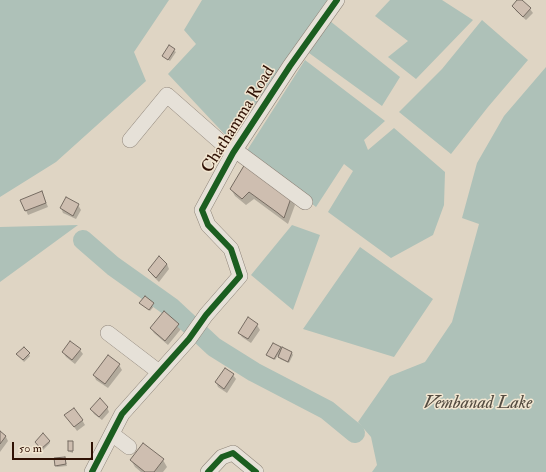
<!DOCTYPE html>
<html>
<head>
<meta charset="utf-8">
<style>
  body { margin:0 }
  #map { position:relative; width:546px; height:472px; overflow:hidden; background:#dfd5c4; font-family:"IM FELL Double Pica",serif }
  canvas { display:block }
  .scale { position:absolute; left:12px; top:442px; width:81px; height:18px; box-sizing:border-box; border:2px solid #2f1104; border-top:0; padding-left:5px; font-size:12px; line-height:14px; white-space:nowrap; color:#2f1104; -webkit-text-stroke:3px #f2e6d1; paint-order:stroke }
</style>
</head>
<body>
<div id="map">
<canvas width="546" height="472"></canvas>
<div class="scale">50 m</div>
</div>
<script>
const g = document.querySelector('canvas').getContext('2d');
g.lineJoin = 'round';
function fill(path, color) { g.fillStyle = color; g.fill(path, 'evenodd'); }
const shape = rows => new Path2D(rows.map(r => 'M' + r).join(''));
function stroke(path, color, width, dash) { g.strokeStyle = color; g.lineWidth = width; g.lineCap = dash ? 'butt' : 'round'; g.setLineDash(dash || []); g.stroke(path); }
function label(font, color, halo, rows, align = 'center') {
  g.font = font + ' "IM FELL Double Pica",serif'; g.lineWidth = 3; g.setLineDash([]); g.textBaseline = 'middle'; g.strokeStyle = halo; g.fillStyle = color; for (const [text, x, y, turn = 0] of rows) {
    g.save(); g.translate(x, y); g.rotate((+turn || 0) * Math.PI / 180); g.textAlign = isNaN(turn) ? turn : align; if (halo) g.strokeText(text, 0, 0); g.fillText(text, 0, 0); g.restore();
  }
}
const water = shape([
  [0,0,169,0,134,52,146,81,56,162,0,197],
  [202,0,330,0,230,140,168,74,196,44,184,30],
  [390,0,442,0,473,20,416,79,388,57,408,41,375,16],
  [482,20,528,60,488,107,451,154,399,112,442,69],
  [330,21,400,77,382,106,309,53],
  [305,60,385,121,364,140,368,150,394,128,445,172,444,205,433,235,391,258,328,212,353,171,344,164,316,207,246,152],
  [546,67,546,472,372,472,377,465,371,437,358,422,390,376,425,362,452,322,479,224,462,218,477,163,504,116],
  [78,225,0,282,0,227],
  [292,225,320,235,293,310,251,275],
  [360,247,433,299,394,357,303,329]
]);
const shadow = shape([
  [519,0,521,0,530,9,533,13,526,20,516,11,513,6],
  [169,47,176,52,170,61,163,56],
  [231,189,291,198,295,205,288,224,254,199,246,205,235,196],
  [44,197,48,207,28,215,21,200],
  [78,205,81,210,76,219,63,213,61,208],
  [167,264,169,269,159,282,152,275,149,270],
  [141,303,154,303,155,305,150,311],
  [164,313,179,325,181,329,168,345,154,333,151,328],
  [257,325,260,330,251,343,242,337,239,333],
  [24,348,30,356,24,362,19,356],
  [280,348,282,351,283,349,292,353,293,355,289,363,280,359,278,355,275,360,269,357,268,355],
  [80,350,83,354,75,364,66,357,63,352],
  [108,356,119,365,122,370,108,388,96,380,94,375],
  [233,375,236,379,227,393,218,387,216,382],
  [107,407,109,412,102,420,94,414,91,409],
  [66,415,82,420,85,425,77,431],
  [0,432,6,437,8,441,0,452],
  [49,441,50,443,43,450,37,444],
  [73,442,73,453,70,452,69,450],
  [65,458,67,466,57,467,56,466],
  [131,460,163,460,167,467,163,472,141,472,135,467]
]);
const river = shape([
  [83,240,113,266,172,308,214,347,254,372,327,410,355,433]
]);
const building = shape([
  [517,0,522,0,531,8,523,17,512,6,517,0],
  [169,45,175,49,168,60,162,56,169,45],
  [245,164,291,198,284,218,278,213,249,192,242,199,230,189,245,164],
  [42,191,46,203,25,211,20,200,42,191],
  [66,197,79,204,73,216,60,208,66,197],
  [159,256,167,264,156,278,148,270,159,256],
  [145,296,154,303,149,310,139,303,145,296],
  [164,311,179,324,165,341,150,328,164,311],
  [248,317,258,324,248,339,238,333,248,317],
  [70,341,81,349,72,360,62,352,70,341],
  [273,343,281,347,274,359,266,355,273,343],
  [24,347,30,353,23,360,16,354,24,347],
  [282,347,292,352,288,362,278,357,282,347],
  [108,355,120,364,105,384,93,375,108,355],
  [225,368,234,374,224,389,215,382,225,368],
  [100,398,108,407,99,417,90,409,100,398],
  [74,408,83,420,74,427,64,415,74,408],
  [0,431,6,436,0,444,0,431],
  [43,433,50,441,41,449,35,442,43,433],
  [68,441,73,441,73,451,68,451,68,441],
  [143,443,164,459,154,472,145,472,130,460,143,443],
  [65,457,66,464,55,466,54,458,65,457]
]);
const minor = shape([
  [130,140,167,95,233,153],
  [235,150,305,202],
  [108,333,159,372],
  [112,434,129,447],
  [92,472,122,414,189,339,206,315,240,276,231,249,208,225,202,210,233,153,290,66,337,0],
  [208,472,222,457,233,453,256,472]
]);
const cycleway = shape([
  [92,472,122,414,189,339,206,315,240,276,231,249,208,225,202,210,233,153,290,66,337,0],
  [208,472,222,457,233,453,256,472]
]);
const streetNames = [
  ["Chathamma Road",239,120,-58]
];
const waterNames = [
  ["Vembanad Lake",478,404]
];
fill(water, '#aec1b8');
fill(shadow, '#0003');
stroke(river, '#aec1b8', 20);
fill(building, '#cebeb0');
stroke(building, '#766c62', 1);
stroke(minor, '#90867b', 16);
stroke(minor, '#e6e1d8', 15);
stroke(cycleway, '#1b5e20', 6);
label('17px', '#2f1104', '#f2e6d1', streetNames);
label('italic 18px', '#544c41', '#f2e6d1', waterNames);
</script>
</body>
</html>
